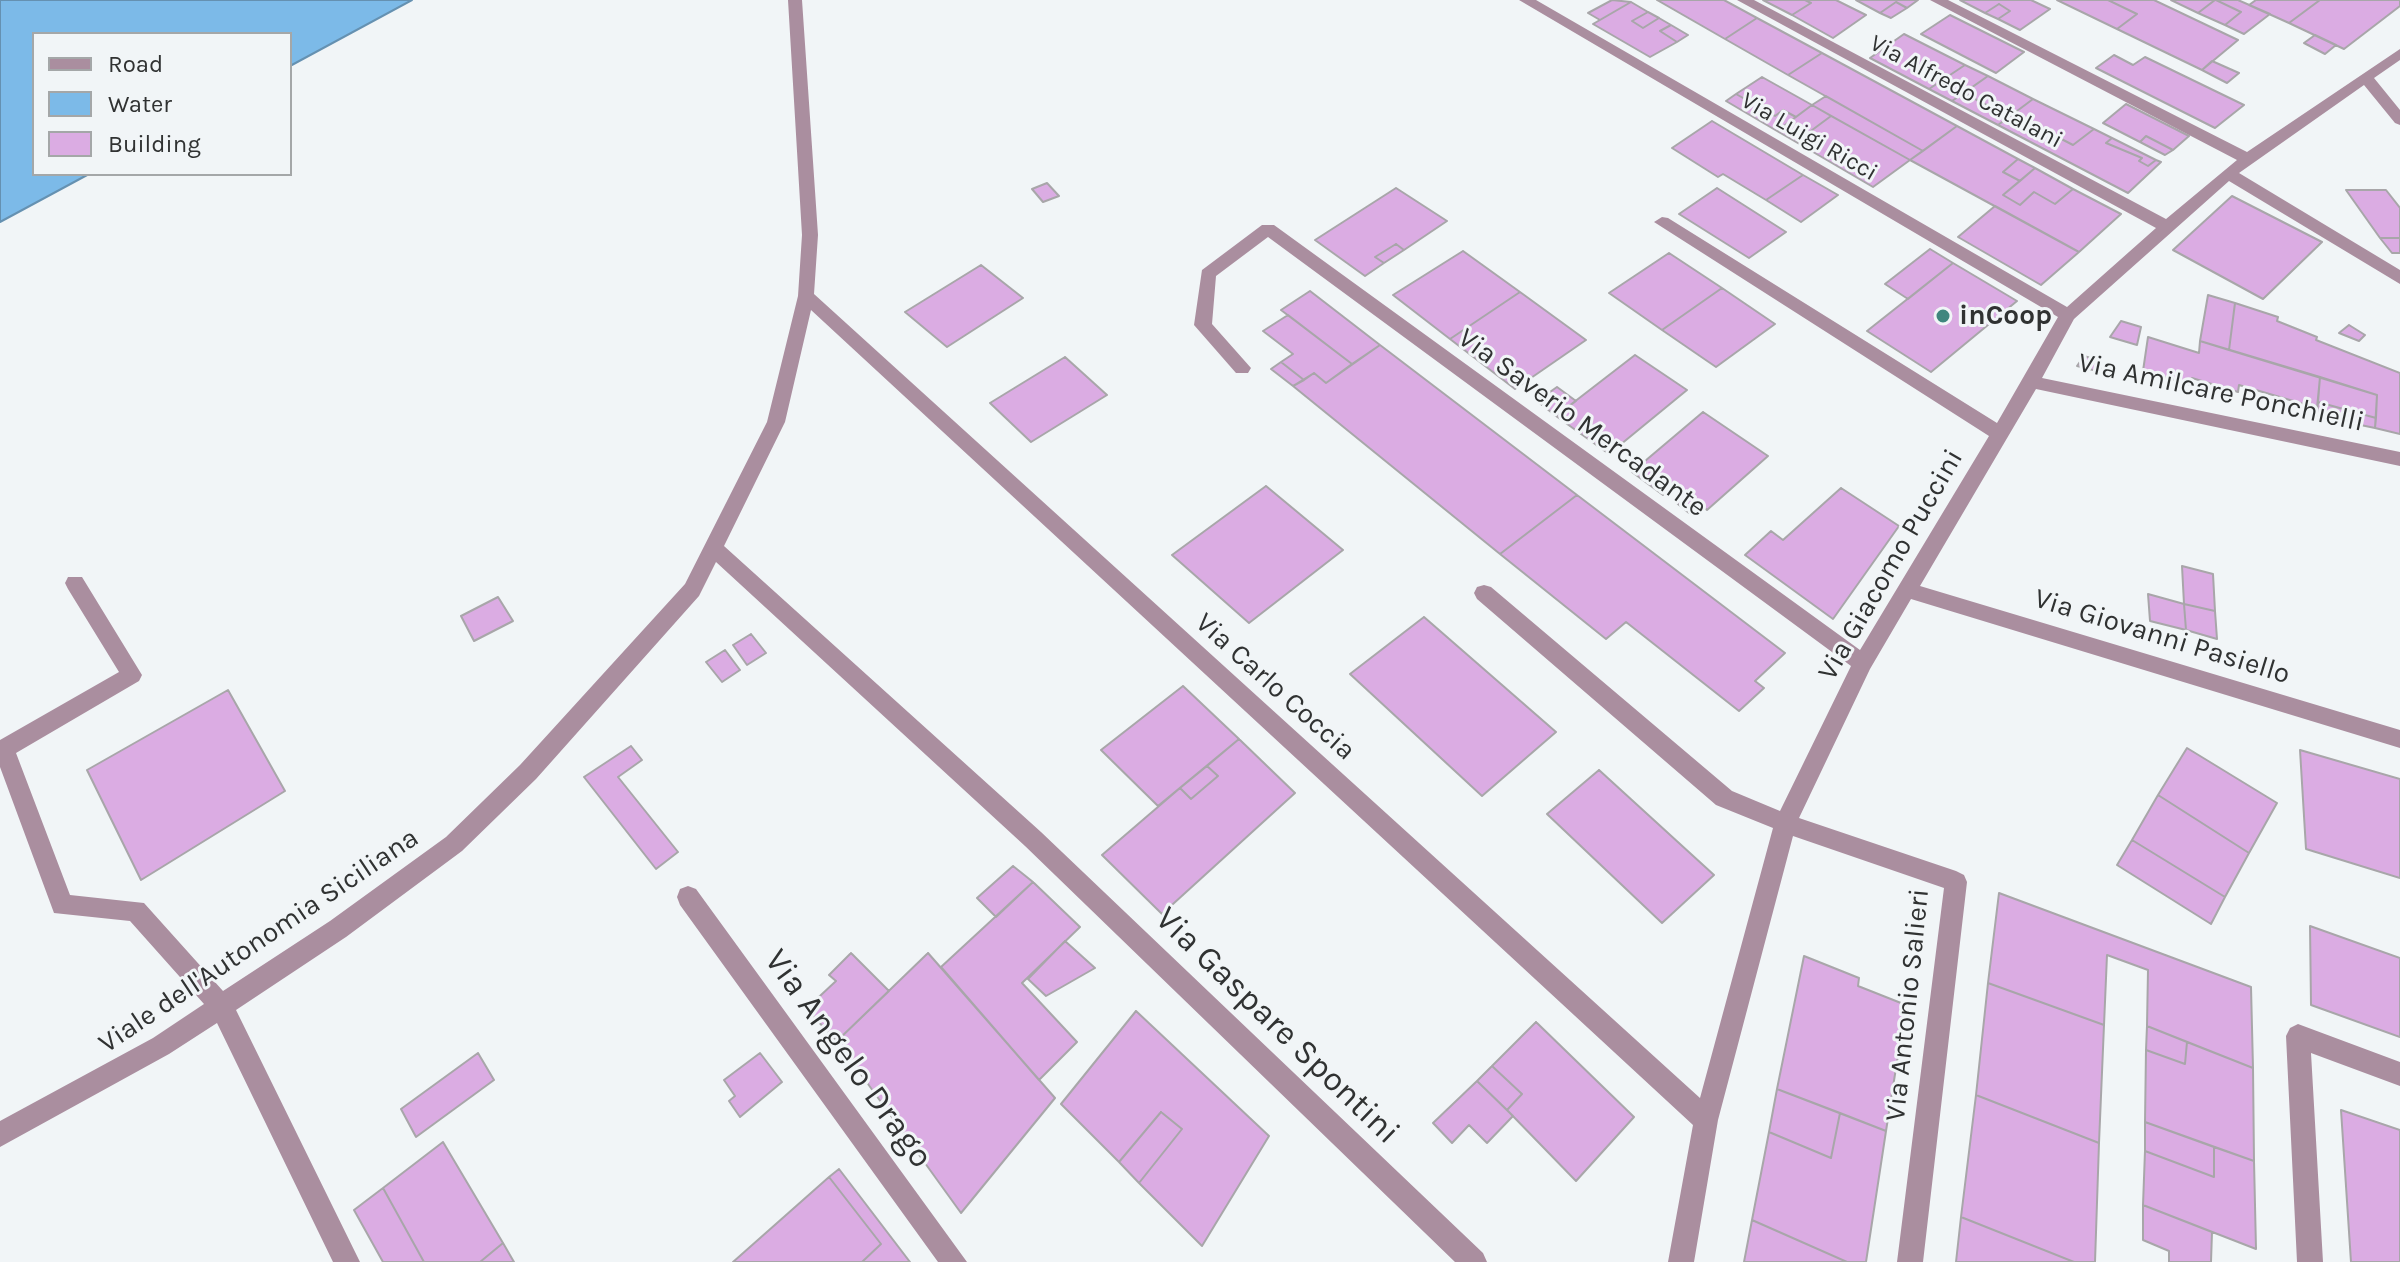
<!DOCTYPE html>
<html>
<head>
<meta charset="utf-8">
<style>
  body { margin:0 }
  #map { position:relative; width:2400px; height:1262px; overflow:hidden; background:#f1f5f7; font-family:Karla,sans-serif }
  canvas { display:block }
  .legend { position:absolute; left:32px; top:32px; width:260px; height:144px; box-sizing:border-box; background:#f1f5f7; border:2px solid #a4a7a8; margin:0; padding:10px 14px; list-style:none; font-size:24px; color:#303232 }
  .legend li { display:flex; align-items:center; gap:16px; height:40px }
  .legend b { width:40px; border:2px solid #a4a7a8 }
</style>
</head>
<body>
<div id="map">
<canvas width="2400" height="1262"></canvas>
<ul class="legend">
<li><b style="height:10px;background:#aa8e9f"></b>Road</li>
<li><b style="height:22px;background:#7cbae8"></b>Water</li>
<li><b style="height:22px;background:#dbace3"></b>Building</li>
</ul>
</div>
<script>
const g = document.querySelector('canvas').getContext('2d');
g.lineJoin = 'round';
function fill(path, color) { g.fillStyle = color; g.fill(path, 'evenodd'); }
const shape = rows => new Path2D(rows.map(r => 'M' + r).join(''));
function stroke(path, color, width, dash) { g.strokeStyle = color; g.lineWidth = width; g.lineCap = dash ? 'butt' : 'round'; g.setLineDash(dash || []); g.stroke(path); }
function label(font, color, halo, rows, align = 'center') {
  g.font = font + ' Karla,sans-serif'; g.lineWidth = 6; g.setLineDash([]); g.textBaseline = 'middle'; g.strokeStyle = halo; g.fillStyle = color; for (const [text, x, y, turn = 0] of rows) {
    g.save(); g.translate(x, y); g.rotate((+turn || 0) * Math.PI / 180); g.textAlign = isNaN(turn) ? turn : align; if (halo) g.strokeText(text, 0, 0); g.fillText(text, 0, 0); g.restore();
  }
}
const water = shape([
  [0,0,412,0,290,66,290,34,34,34,34,174,89,174,0,222,0,0]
]);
const building = shape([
  [1612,0,1631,2,1600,20,1588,13,1612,0],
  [1657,0,1724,0,1757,18,1725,39,1657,0],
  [1763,0,1805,0,1811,3,1792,15,1763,0],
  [1805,0,1836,0,1866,15,1833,38,1792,15,1811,3,1805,0],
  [1856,0,1918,0,1907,8,1896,2,1880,13,1856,0],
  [1960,0,2031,0,2050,9,2020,30,1998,19,2010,11,1999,4,1985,13,1960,0],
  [2057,0,2108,0,2137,14,2117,29,2057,0],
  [2108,0,2154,0,2238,40,2202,70,2117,29,2137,14,2108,0],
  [2171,0,2215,0,2198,13,2171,0],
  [2215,0,2216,0,2241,12,2225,25,2198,13,2215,0],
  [2216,0,2238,0,2270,14,2244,34,2225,25,2241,12,2216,0],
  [2256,0,2320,0,2289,23,2249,5,2256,0],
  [2320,0,2400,0,2400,6,2344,49,2289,23,2320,0],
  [1631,2,1648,12,1632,21,1643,28,1659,18,1671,25,1660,31,1677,42,1650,57,1593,24,1631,2],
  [1896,2,1907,8,1891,18,1880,13,1896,2],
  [1999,4,2010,11,1998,19,1985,13,1999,4],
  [1648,12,1659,18,1643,28,1632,21,1648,12],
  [1950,15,2024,52,1996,73,1921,34,1950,15],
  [1757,18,1822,53,1788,75,1725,39,1757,18],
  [1671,25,1688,35,1677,42,1660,31,1671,25],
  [1904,34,1965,65,1929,89,1870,58,1904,34],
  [2315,35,2336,45,2325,54,2304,43,2315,35],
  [1822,53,1957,126,1923,151,1788,75,1822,53],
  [2114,55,2133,65,2145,57,2244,105,2215,128,2096,68,2114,55],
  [2212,61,2239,73,2227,83,2202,70,2212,61],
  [1965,65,1988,76,1952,101,1929,89,1965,65],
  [1988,76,2033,99,2009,117,1964,93,1988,76],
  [1762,77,1812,105,1796,117,1783,110,1775,116,1736,94,1762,77],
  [1964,93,2009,117,1998,125,1952,101,1964,93],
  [1736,94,1775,116,1783,110,1796,117,1777,131,1726,101,1736,94],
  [1826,96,1923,151,1910,160,1812,105,1826,96],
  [2033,99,2094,129,2073,145,2013,114,2033,99],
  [2126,104,2189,136,2173,150,2146,136,2140,142,2103,123,2126,104],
  [1812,105,1831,116,1796,142,1777,131,1812,105],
  [2013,114,2073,145,2094,129,2112,138,2106,143,2142,158,2139,161,2148,166,2156,160,2161,162,2128,193,1998,125,2013,114],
  [1831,116,1910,160,1873,187,1796,142,1831,116],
  [1712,121,1803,175,1766,200,1723,174,1718,177,1672,148,1712,121],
  [1957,126,2018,159,2003,172,2020,181,2003,195,2020,205,2034,192,2055,204,2073,189,2121,214,2079,252,1910,160,1957,126],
  [2146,136,2173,150,2165,155,2140,142,2146,136],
  [2112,138,2156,160,2148,166,2139,161,2142,158,2106,143,2112,138],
  [2018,159,2035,168,2020,181,2003,172,2018,159],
  [2035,168,2073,189,2055,204,2034,192,2020,205,2003,195,2035,168],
  [1803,175,1838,195,1801,222,1766,200,1803,175],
  [1047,183,1059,196,1043,202,1032,189,1047,183],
  [1396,188,1447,221,1404,250,1396,244,1375,257,1384,263,1365,276,1315,240,1396,188],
  [1717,188,1786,232,1749,258,1679,214,1717,188],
  [2346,190,2386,190,2400,208,2400,238,2380,238,2346,190],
  [2232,196,2322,242,2263,299,2173,250,2232,196],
  [1995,206,2079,252,2041,285,1958,237,1995,206],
  [2380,238,2400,238,2400,253,2392,253,2380,238],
  [1396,244,1404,250,1384,263,1375,257,1396,244],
  [1930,249,1953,263,1908,299,1885,284,1930,249],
  [1463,251,1520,292,1450,339,1393,295,1463,251],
  [1669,253,1722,288,1662,330,1609,293,1669,253],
  [1953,263,2017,301,1931,372,1867,331,1953,263],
  [981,265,1023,298,947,347,905,312,981,265],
  [1722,288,1775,324,1716,367,1662,330,1722,288],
  [1310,291,1380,345,1352,364,1281,310,1310,291],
  [1520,292,1586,340,1515,389,1450,339,1520,292],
  [2208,295,2235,303,2229,350,2200,341,2208,295],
  [2235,303,2278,317,2277,321,2317,337,2316,340,2400,373,2400,434,2375,428,2377,395,2229,350,2235,303],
  [1288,315,1352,364,1326,383,1314,373,1304,380,1281,362,1293,354,1263,331,1288,315],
  [2121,321,2141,327,2137,345,2110,337,2121,321],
  [2349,325,2365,335,2359,341,2339,333,2349,325],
  [2148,337,2199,353,2200,341,2320,377,2317,408,2239,385,2238,392,2192,378,2191,385,2143,371,2148,337],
  [1380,345,1577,495,1500,554,1293,386,1314,373,1326,383,1380,345],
  [1635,355,1687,390,1609,454,1556,416,1635,355],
  [2084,356,2101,361,2101,372,2077,366,2084,356],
  [1065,357,1107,395,1031,442,990,403,1065,357],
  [1281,362,1304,380,1293,386,1271,369,1281,362],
  [2320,377,2377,395,2376,418,2318,402,2320,377],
  [1557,387,1576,401,1556,416,1537,401,1557,387],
  [2318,402,2376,418,2375,428,2317,416,2318,402],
  [1703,412,1768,456,1707,510,1700,504,1689,513,1673,500,1682,492,1673,485,1663,495,1632,472,1703,412],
  [1266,486,1343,550,1249,623,1172,555,1266,486],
  [1841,488,1899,526,1833,619,1745,555,1771,531,1783,540,1841,488],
  [1577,495,1785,653,1755,681,1764,688,1739,711,1626,622,1606,639,1500,554,1577,495],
  [2182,566,2213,574,2215,611,2184,604,2182,566],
  [2148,594,2184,604,2186,630,2150,621,2148,594],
  [498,597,513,621,474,641,461,616,498,597],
  [2184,604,2215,611,2217,639,2186,630,2184,604],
  [1424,617,1556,732,1482,796,1350,674,1424,617],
  [751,634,766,653,747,665,733,645,751,634],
  [725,650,740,670,722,682,706,662,725,650],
  [1183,686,1239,739,1158,806,1101,750,1183,686],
  [228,690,285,791,141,880,87,770,228,690],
  [1239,739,1295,793,1162,914,1102,855,1180,788,1191,799,1218,776,1207,766,1239,739],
  [631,746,642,760,618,777,678,852,656,869,584,777,631,746],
  [2187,748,2277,803,2249,853,2158,795,2187,748],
  [2300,750,2400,779,2400,878,2306,849,2300,750],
  [1207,766,1218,776,1191,799,1180,788,1207,766],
  [1599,770,1714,875,1662,923,1547,814,1599,770],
  [2158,795,2249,853,2225,897,2132,840,2158,795],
  [2132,840,2225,897,2211,924,2117,865,2132,840],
  [1013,866,1033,882,996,917,977,898,1013,866],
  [1033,882,1080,927,1022,983,1077,1042,1039,1080,941,967,1033,882],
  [1999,893,2251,987,2253,1068,2147,1026,2148,970,2107,955,2104,1025,1988,983,1999,893],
  [2310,926,2400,958,2400,1037,2311,1005,2310,926],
  [1065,941,1095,968,1046,996,1028,979,1065,941],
  [851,953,889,991,837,1041,806,1009,836,981,829,975,851,953],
  [928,953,1055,1098,961,1213,837,1041,928,953],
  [1804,956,1859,978,1858,986,1906,1005,1886,1131,1777,1089,1804,956],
  [1988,983,2104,1025,2099,1143,1976,1095,1988,983],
  [1136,1011,1269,1136,1202,1246,1139,1183,1182,1129,1161,1112,1119,1162,1061,1104,1136,1011],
  [1536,1022,1634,1117,1576,1181,1507,1110,1522,1094,1492,1066,1536,1022],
  [2147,1026,2187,1042,2185,1064,2146,1050,2147,1026],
  [2187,1042,2253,1068,2254,1161,2145,1122,2146,1050,2185,1064,2187,1042],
  [478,1053,494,1080,416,1137,401,1109,478,1053],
  [760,1053,782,1082,740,1117,729,1101,735,1096,724,1080,760,1053],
  [1492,1066,1522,1094,1507,1110,1477,1081,1492,1066],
  [1477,1081,1513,1116,1487,1143,1469,1125,1452,1143,1433,1123,1477,1081],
  [1777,1089,1840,1113,1831,1158,1769,1132,1777,1089],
  [1976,1095,2099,1143,2095,1262,2074,1262,1961,1217,1976,1095],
  [2341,1110,2400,1130,2400,1262,2351,1262,2341,1110],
  [1161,1112,1182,1129,1139,1183,1119,1162,1161,1112],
  [1840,1113,1886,1131,1866,1262,1847,1262,1752,1220,1769,1132,1831,1158,1840,1113],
  [2145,1122,2214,1147,2214,1177,2145,1151,2145,1122],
  [443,1142,503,1243,480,1262,424,1262,383,1188,443,1142],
  [2214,1147,2254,1161,2256,1249,2143,1205,2145,1151,2214,1177,2214,1147],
  [839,1169,910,1262,862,1262,881,1244,829,1177,839,1169],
  [829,1177,881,1244,862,1262,733,1262,829,1177],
  [383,1188,424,1262,383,1262,354,1210,383,1188],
  [2143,1205,2212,1232,2211,1262,2169,1262,2169,1251,2143,1240,2143,1205],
  [1961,1217,2074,1262,1956,1262,1961,1217],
  [1752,1220,1847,1262,1744,1262,1752,1220],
  [503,1243,514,1262,480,1262,503,1243]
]);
const minor = shape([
  [788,0,802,0,818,235,814,294,1700,1098,1773,828,1716,805,1477,599,1474,593,1477,587,1484,585,1491,587,1732,791,1780,811,1851,666,1268,237,1216,276,1212,324,1251,368,1248,373,1236,373,1194,325,1202,270,1262,225,1274,225,1860,650,1989,436,1654,222,1662,217,1668,218,1997,423,2058,317,1519,0,1536,0,2067,307,2156,228,1737,0,1754,0,2166,219,2237,160,1930,0,1948,0,2247,152,2400,49,2400,60,2374,78,2400,110,2400,125,2395,123,2364,85,2239,173,2400,270,2400,284,2229,181,2074,319,2042,378,2400,452,2400,466,2036,389,1920,586,2400,730,2400,748,1911,599,1870,669,1799,818,1956,871,1964,875,1967,882,1923,1262,1897,1262,1944,888,1793,836,1718,1120,1694,1262,1668,1262,1693,1125,811,310,785,422,724,546,1041,832,1483,1253,1487,1262,1455,1262,1025,846,716,562,699,596,536,779,462,851,346,937,236,1010,360,1262,333,1262,217,1023,169,1054,0,1147,0,1121,153,1038,204,1004,130,921,54,913,0,767,0,740,119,672,68,589,65,583,68,577,82,577,142,675,139,681,16,753,70,895,144,903,223,991,330,921,446,837,520,765,685,584,767,422,798,296,802,235,788,0],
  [688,886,696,889,967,1262,938,1262,680,905,677,897,680,889,688,886],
  [2298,1024,2400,1062,2400,1086,2311,1053,2323,1262,2297,1262,2286,1036,2290,1028,2298,1024]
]);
const markers = [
  [1943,316,8,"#3f867e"]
];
const farStreetnames = [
  ["Via Alfredo Catalani",1966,92,28],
  ["Via Luigi Ricci",1809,137,30]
];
const poiNames = [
  ["inCoop",1959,316]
];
const streetNames = [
  ["Via Amilcare Ponchielli",2221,393,12],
  ["Via Saverio Mercadante",1582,423,36],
  ["Via Giacomo Puccini",1891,565,-60],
  ["Via Giovanni Pasiello",2162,637,17],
  ["Via Carlo Coccia",1275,687,42],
  ["Viale dell'Autonomia Siciliana",259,941,-34],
  ["Via Antonio Salieri",1908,1005,-84]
];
const nearStreetnames = [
  ["Via Gaspare Spontini",1277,1026,44],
  ["Via Angelo Drago",848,1059,54]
];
fill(water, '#7cbae8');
stroke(water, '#6591b1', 2);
fill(building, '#dbace3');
stroke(building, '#a8a6a9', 2);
fill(minor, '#aa8e9f');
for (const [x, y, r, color] of markers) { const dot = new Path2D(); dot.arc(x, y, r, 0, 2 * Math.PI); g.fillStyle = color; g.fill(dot); stroke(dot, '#f1f5f7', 3); }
label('24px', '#303232', '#f1f5f7', farStreetnames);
label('bold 28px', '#303232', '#f1f5f7', poiNames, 'left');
label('28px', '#303232', '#f1f5f7', streetNames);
label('34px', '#303232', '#f1f5f7', nearStreetnames);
</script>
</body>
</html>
